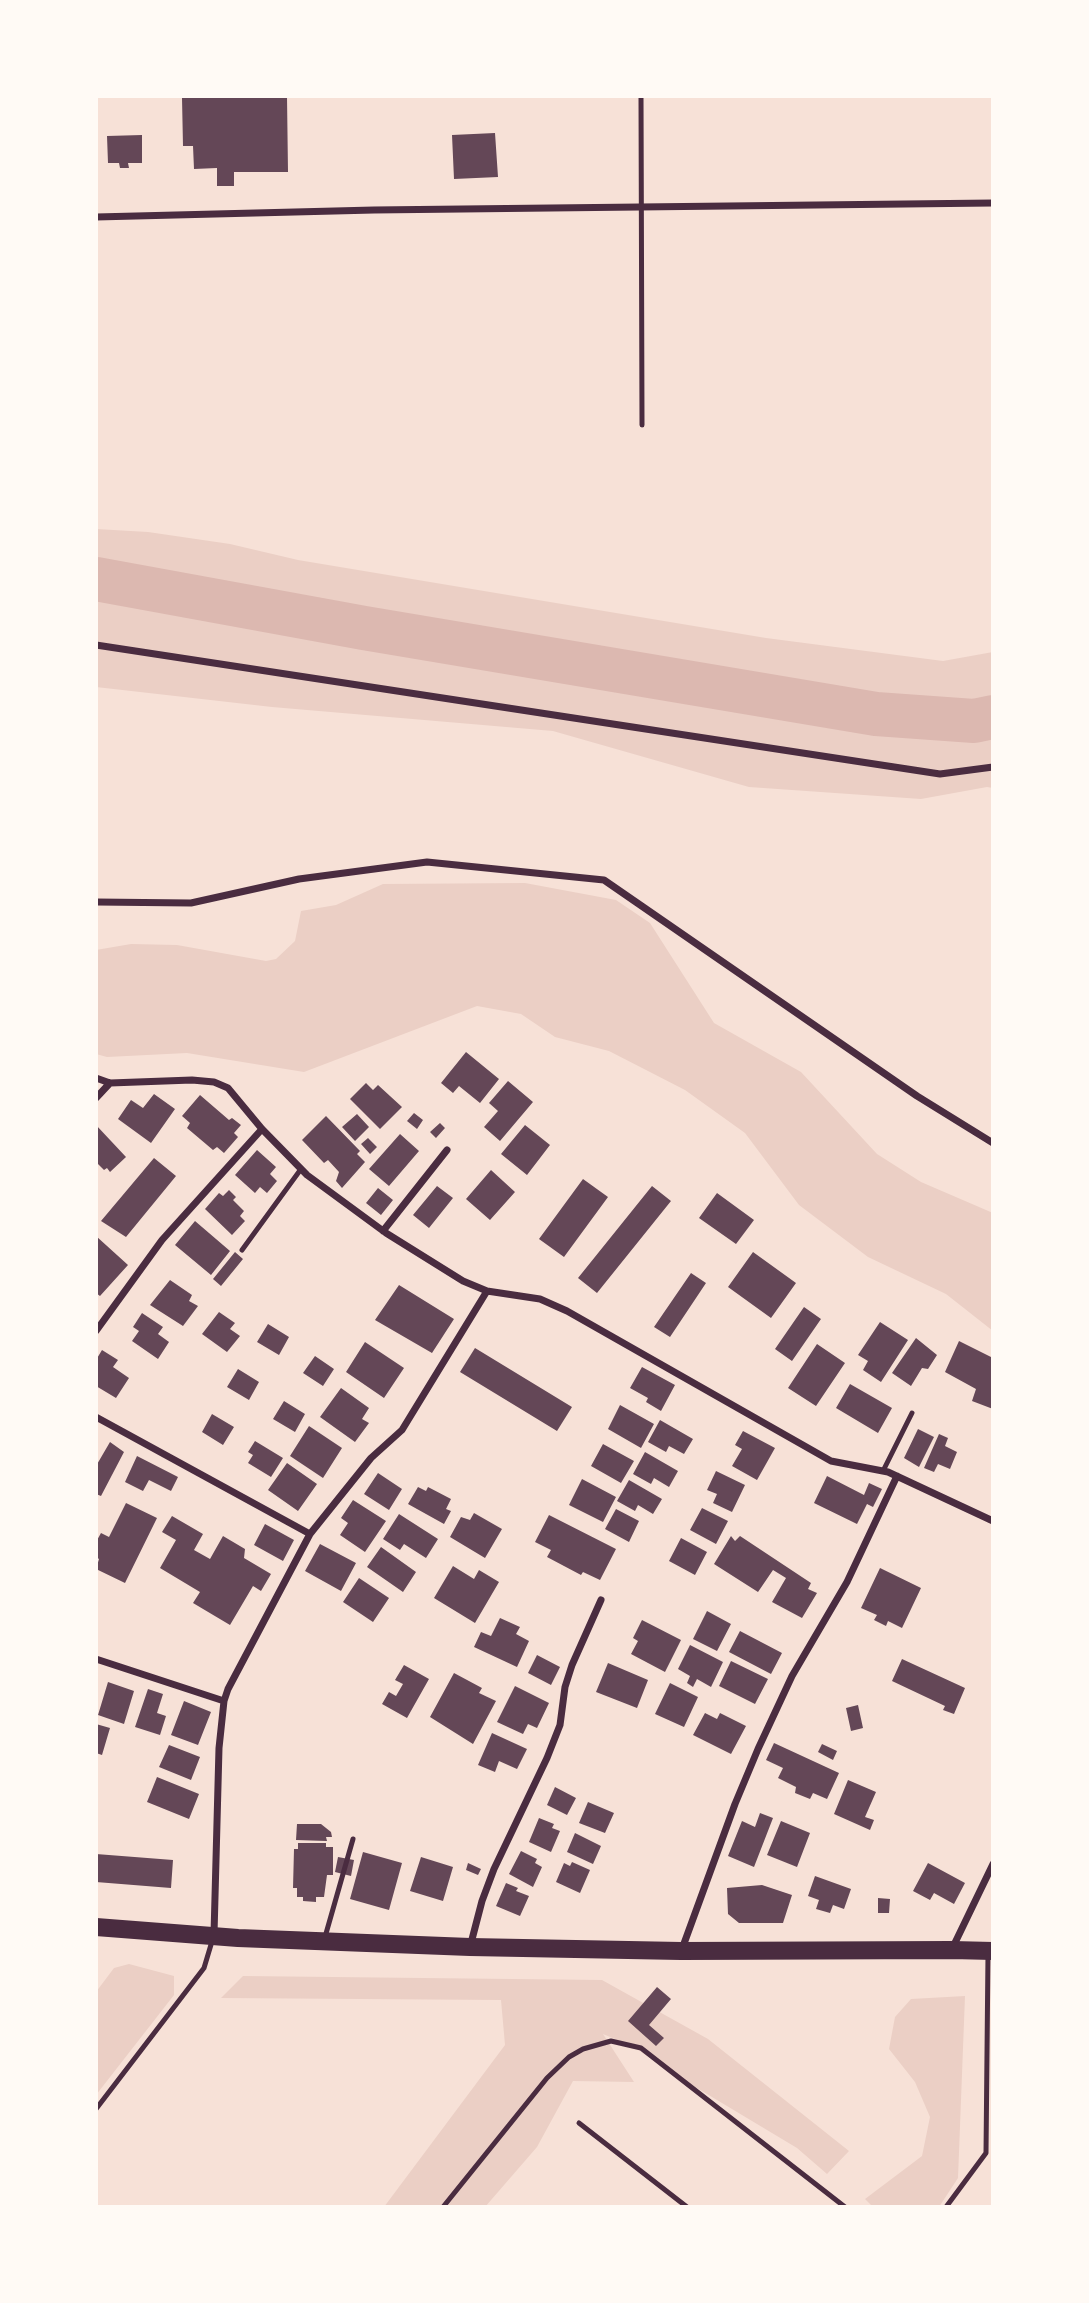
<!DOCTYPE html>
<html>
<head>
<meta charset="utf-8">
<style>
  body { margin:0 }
  #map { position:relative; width:1089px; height:2303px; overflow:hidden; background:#f7e1d7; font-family:"Fira Sans Condensed",sans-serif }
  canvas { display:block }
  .frame { position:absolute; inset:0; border:98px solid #fffaf5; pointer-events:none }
</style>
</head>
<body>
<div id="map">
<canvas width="1089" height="2303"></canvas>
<div class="frame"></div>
</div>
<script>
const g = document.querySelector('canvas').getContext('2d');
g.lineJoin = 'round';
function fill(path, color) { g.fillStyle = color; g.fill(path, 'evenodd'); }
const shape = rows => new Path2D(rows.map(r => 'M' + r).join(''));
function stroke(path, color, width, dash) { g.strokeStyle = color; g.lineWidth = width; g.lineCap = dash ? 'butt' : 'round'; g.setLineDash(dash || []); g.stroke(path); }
const green = shape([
  [96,529,148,532,230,544,298,560,766,638,943,661,993,652,993,788,987,787,921,799,749,787,553,731,272,707,96,687],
  [525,883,616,900,650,923,714,1023,801,1072,877,1154,921,1182,993,1213,993,1331,946,1294,868,1257,799,1205,745,1133,685,1090,609,1051,555,1037,521,1014,477,1006,304,1072,187,1053,107,1057,96,1054,96,950,131,944,177,945,266,961,276,959,295,941,301,911,336,905,383,884],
  [129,1964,174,1976,174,1995,96,2095,96,1992,114,1968],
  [243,1976,602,1980,708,2039,849,2151,827,2174,797,2148,672,2073,634,2047,603,2034,634,2082,573,2081,537,2147,485,2207,384,2207,505,2045,501,2000,221,1998],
  [965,1996,958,2178,939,2207,873,2207,865,2199,922,2156,930,2117,915,2082,889,2049,895,2017,911,1999]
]);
const river = shape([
  [96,579,364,628,876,714,974,721,993,717]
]);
const building = shape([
  [287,97,288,172,234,172,234,186,217,186,217,168,194,169,193,146,183,146,182,98],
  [495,133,498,177,454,179,452,135],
  [142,135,142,163,128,163,129,168,120,168,119,163,108,163,107,136],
  [466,1052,499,1079,480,1103,459,1086,453,1093,441,1083],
  [508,1081,533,1102,500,1141,484,1127,498,1111,489,1103],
  [366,1083,373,1090,378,1085,402,1107,380,1129,350,1099],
  [154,1094,175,1109,151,1143,118,1119,131,1100,143,1108],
  [200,1095,229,1120,232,1118,241,1125,234,1133,238,1137,224,1153,217,1147,213,1150,187,1128,190,1123,182,1116],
  [414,1113,423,1120,417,1129,407,1121],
  [357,1114,369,1127,355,1141,342,1127],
  [326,1116,360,1151,357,1154,365,1162,342,1188,336,1181,339,1172,328,1160,324,1163,302,1140],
  [440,1123,445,1128,436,1138,430,1132],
  [96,1125,126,1157,110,1172,107,1168,104,1170,96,1162],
  [525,1125,550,1145,527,1175,501,1154],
  [400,1134,419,1151,389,1186,369,1169],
  [368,1138,377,1147,370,1154,361,1144],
  [257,1150,276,1167,270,1174,277,1181,267,1193,260,1187,255,1193,235,1175],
  [154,1158,176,1176,126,1237,101,1221],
  [491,1170,515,1192,490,1220,466,1199],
  [583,1179,608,1197,564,1257,539,1239],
  [437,1186,453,1198,429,1228,413,1215],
  [652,1186,671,1201,597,1293,578,1278],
  [378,1188,393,1200,381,1215,366,1203],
  [229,1190,236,1197,233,1200,244,1211,240,1216,245,1221,232,1235,205,1209,219,1193,223,1196],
  [717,1193,754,1220,736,1244,699,1218],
  [195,1221,230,1251,211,1275,175,1245],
  [96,1236,128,1265,100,1296,96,1293],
  [235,1252,243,1259,221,1286,213,1279],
  [753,1252,796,1283,771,1318,728,1287],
  [691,1273,706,1283,670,1337,654,1327],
  [170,1280,192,1295,189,1301,198,1306,183,1326,150,1305],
  [399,1285,454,1319,432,1353,375,1320],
  [804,1307,821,1319,792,1361,775,1349],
  [219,1312,235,1323,230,1329,240,1336,227,1352,202,1334],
  [142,1313,163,1327,158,1334,169,1342,158,1359,132,1341,139,1331,133,1327],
  [880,1322,908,1340,881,1382,863,1370,868,1361,858,1355],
  [268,1324,289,1337,279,1355,257,1342],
  [916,1338,937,1355,928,1369,922,1368,911,1386,892,1373],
  [959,1341,993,1358,993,1409,972,1401,976,1389,945,1372],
  [365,1342,404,1368,384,1398,346,1372],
  [817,1344,845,1363,816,1406,788,1388],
  [475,1348,572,1407,557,1431,460,1372],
  [102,1350,118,1360,113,1367,129,1378,116,1398,96,1386,96,1360],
  [315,1356,334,1369,323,1386,303,1373],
  [642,1367,675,1385,661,1411,646,1402,648,1398,630,1388],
  [238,1369,259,1382,249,1400,227,1387],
  [850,1384,892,1408,878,1433,836,1408],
  [341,1388,369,1408,362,1419,369,1423,355,1442,320,1417],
  [284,1401,305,1414,295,1432,273,1419],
  [620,1405,654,1424,641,1448,608,1429],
  [212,1414,234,1427,223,1445,202,1432],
  [660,1420,693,1439,684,1454,669,1446,666,1452,648,1442],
  [309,1426,342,1448,323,1478,290,1456],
  [918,1429,934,1437,919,1467,904,1458],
  [743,1431,775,1448,757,1480,732,1466,742,1449,735,1445],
  [939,1434,948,1438,945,1446,957,1452,950,1469,938,1464,934,1472,924,1468],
  [255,1441,283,1458,271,1477,248,1463,253,1455,248,1452],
  [110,1442,124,1452,101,1496,96,1494,96,1466],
  [603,1444,634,1461,621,1483,591,1466],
  [645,1452,678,1471,669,1487,654,1478,651,1484,633,1474],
  [137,1456,178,1477,171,1491,149,1480,143,1491,125,1482],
  [287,1463,317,1484,298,1511,268,1490],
  [716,1471,745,1485,732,1512,713,1503,717,1494,707,1490],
  [378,1473,402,1489,389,1510,364,1494],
  [827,1476,864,1495,869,1483,882,1489,873,1507,867,1504,857,1524,814,1503],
  [582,1479,616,1497,603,1522,569,1505],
  [629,1480,662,1499,653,1514,638,1505,635,1511,617,1501],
  [418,1487,426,1491,428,1487,451,1499,446,1509,451,1511,444,1524,408,1504],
  [353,1500,386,1521,365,1552,340,1535,348,1523,341,1518],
  [126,1503,157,1518,125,1583,96,1569,99,1559,96,1557,96,1542,101,1533,109,1537],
  [702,1508,728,1521,716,1544,690,1530],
  [616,1509,639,1521,629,1542,605,1529],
  [474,1513,502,1529,485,1558,450,1537,461,1517,470,1520],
  [399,1514,438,1539,426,1558,404,1544,400,1550,383,1539],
  [549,1515,616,1549,600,1580,583,1572,581,1575,547,1557,551,1550,535,1542],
  [172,1516,203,1534,194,1550,210,1559,223,1536,245,1549,244,1558,271,1574,261,1591,253,1586,230,1625,193,1603,200,1592,160,1568,176,1540,162,1532],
  [265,1524,294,1540,283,1561,254,1545],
  [731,1536,735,1541,740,1536,811,1583,808,1589,817,1593,802,1618,772,1602,786,1578,773,1570,758,1592,714,1564],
  [681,1538,707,1552,695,1575,669,1561],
  [320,1544,356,1563,341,1591,305,1571],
  [381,1547,416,1572,403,1592,367,1567],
  [453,1566,474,1579,479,1570,499,1582,475,1623,434,1598],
  [880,1568,921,1588,902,1628,888,1621,886,1626,874,1620,877,1615,861,1608],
  [359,1578,389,1598,373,1622,343,1602],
  [707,1611,731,1624,717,1651,693,1639],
  [500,1618,520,1627,516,1634,529,1641,517,1667,474,1647,481,1632,491,1636],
  [642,1620,681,1640,665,1672,631,1654,638,1641,633,1638],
  [740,1631,782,1653,771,1674,729,1652],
  [690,1645,723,1662,711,1687,697,1679,693,1687,687,1683,690,1676,678,1669],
  [537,1655,560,1667,551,1685,528,1673],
  [902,1659,965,1688,954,1714,943,1710,945,1706,892,1681],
  [731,1661,768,1679,755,1704,719,1686],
  [608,1663,648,1680,637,1708,596,1692],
  [404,1665,429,1679,407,1718,382,1704,389,1692,396,1696,403,1684,395,1680],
  [454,1673,482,1688,479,1693,496,1701,473,1744,430,1717],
  [108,1682,134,1691,124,1724,98,1715],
  [670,1683,698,1697,684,1727,655,1714],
  [515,1686,549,1703,537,1728,528,1724,523,1734,497,1722],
  [148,1689,163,1694,157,1713,166,1716,160,1735,135,1727],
  [184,1701,211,1712,198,1745,171,1735],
  [858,1705,863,1728,851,1731,846,1708],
  [705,1713,717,1719,720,1713,746,1726,731,1754,693,1735],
  [96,1724,110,1728,102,1755,96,1753],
  [492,1733,527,1749,517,1769,499,1761,495,1772,478,1765],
  [774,1743,839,1773,827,1799,813,1793,810,1799,795,1793,796,1787,778,1778,783,1768,766,1760],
  [822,1744,837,1751,833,1760,818,1752],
  [169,1745,200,1757,191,1780,159,1767],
  [157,1777,199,1794,189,1819,147,1802],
  [848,1780,876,1792,865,1817,874,1820,870,1830,834,1814],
  [555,1787,576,1798,567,1815,547,1805],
  [588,1802,614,1813,605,1833,579,1823],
  [760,1813,773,1818,754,1867,728,1856,742,1821,755,1827],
  [539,1818,554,1824,552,1828,560,1831,551,1852,529,1842],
  [781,1821,810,1833,797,1867,767,1855],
  [297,1824,321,1824,331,1832,332,1837,326,1837,327,1841,296,1840],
  [575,1833,601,1846,593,1864,567,1852],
  [298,1843,326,1843,326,1847,333,1847,333,1875,327,1875,324,1897,316,1897,316,1902,303,1901,303,1897,297,1897,297,1888,293,1888,294,1849,298,1849],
  [521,1851,537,1859,535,1863,542,1867,533,1887,509,1874],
  [363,1852,402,1863,389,1910,350,1899],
  [96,1854,173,1860,171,1888,96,1882],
  [338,1857,354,1860,351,1876,335,1872],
  [421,1857,453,1867,443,1901,410,1891],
  [572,1862,590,1870,580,1893,556,1882,564,1863,570,1866],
  [468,1863,481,1869,478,1875,466,1870],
  [928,1863,965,1883,954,1904,934,1893,930,1900,913,1891],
  [815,1876,851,1889,844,1909,833,1905,830,1913,816,1909,819,1900,808,1896],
  [506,1883,518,1888,516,1891,529,1896,520,1916,496,1906],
  [762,1885,792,1895,783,1923,739,1923,728,1914,727,1888],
  [878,1898,890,1899,889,1913,878,1913],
  [657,1987,671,1999,649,2025,664,2038,656,2046,628,2021]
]);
const service = shape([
  [641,96,642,425],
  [242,1250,301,1169],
  [883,1471,912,1413],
  [325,1937,353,1839],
  [96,2109,204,1968,213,1938],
  [579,2123,687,2207],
  [443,2207,547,2078,569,2057,583,2049,611,2041,641,2048,845,2207],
  [946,2207,986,2153,988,1954]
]);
const minor = shape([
  [96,217,374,210,993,203],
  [96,645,940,774,993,767],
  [96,902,191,903,299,879,427,862,604,880,917,1096,993,1143],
  [96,1078,110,1083,192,1080,214,1082,228,1088,262,1129,307,1175,386,1233,463,1281,487,1291,540,1299,567,1311,831,1461,888,1472,993,1521],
  [96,1098,110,1083],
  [383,1231,447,1150],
  [96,1331,162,1240,262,1129],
  [96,1417,310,1534],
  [96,1659,224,1701],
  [214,1934,219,1748,224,1701,228,1689,310,1534,371,1458,402,1430,487,1291],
  [470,1947,482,1901,494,1869,547,1758,560,1725,565,1687,572,1665,601,1600],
  [682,1949,735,1804,758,1749,792,1676,847,1582,897,1476],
  [952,1949,993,1864]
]);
const primary = shape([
  [96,1927,238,1938,470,1947,681,1951,952,1950,993,1951]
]);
fill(green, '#ebcfc5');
stroke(river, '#dcb8b0', 44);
fill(building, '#644757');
stroke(service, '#4a2c40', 5);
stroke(minor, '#4a2c40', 7);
stroke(primary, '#4a2c40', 18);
</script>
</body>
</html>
